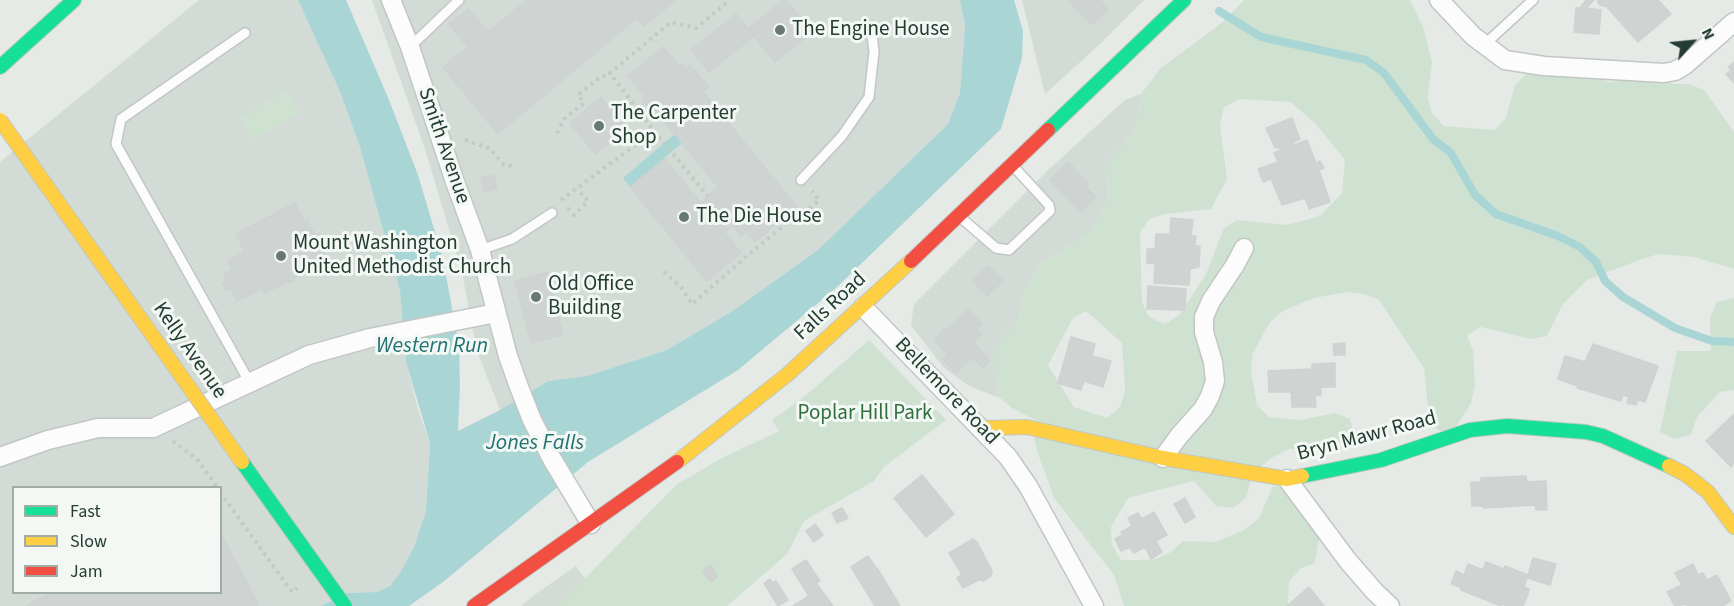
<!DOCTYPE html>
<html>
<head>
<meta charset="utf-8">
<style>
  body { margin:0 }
  #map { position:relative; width:1734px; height:606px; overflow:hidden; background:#e5eae7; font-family:"Source Sans 3",sans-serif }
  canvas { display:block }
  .legend { position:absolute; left:12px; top:486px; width:210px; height:108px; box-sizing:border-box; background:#f3f8f5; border:2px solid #a0ada7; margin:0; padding:8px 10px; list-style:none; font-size:18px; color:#243c32 }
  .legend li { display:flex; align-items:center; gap:12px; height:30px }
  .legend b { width:30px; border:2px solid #a0ada7 }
  .north { position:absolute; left:1662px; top:12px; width:60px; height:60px; -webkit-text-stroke:4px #f3f8f5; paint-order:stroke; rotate:63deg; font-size:16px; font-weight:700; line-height:24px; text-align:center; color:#243c32 }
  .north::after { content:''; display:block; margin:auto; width:21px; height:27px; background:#243c32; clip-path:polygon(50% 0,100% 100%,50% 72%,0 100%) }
</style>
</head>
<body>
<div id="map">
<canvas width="1734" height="606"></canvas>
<ul class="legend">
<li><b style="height:8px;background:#16e098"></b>Fast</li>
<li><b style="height:8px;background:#ffcf43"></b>Slow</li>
<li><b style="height:8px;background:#f24e42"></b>Jam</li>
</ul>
<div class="north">N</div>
</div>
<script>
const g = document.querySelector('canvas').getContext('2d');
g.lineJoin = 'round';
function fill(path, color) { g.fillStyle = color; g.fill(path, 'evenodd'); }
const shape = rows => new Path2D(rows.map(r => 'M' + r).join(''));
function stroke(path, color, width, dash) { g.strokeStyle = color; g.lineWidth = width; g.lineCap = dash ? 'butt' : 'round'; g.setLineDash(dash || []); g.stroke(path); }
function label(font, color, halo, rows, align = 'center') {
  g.font = font + ' "Source Sans 3",sans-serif'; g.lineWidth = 6; g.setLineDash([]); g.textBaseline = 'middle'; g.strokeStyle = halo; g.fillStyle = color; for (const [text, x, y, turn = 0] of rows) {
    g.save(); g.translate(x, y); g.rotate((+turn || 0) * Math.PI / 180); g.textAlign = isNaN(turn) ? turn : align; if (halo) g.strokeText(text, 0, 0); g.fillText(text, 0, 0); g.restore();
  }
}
const built = shape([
  [199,0,298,0,341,94,360,146,400,291,406,362,419,413,430,443,426,511,414,547,400,573,390,586,377,592,348,593,321,606,0,606,0,162],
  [14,488,220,488,220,592,14,592],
  [372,0,960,0,965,24,960,93,948,124,818,250,734,310,667,350,587,376,548,381,500,410,477,351,462,273,425,149],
  [1022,0,1144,0,1099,45,1045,94],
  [1141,94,1136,127,1127,141,1105,165,1108,197,1103,213,1094,227,1081,239,1039,264,1024,293,1017,324,993,349,993,366,1000,398,969,386,944,368,911,325,914,304,1048,170,1125,100],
  [576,566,605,606,521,606,537,593]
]);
const green = shape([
  [1244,0,1410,0,1423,27,1432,62,1428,97,1432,113,1444,126,1494,130,1506,118,1515,85,1526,74,1576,73,1610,82,1657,77,1673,84,1689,84,1704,90,1734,132,1734,269,1694,257,1659,254,1642,259,1587,280,1563,304,1547,336,1531,339,1481,327,1467,335,1473,350,1475,385,1471,403,1453,432,1437,430,1429,417,1424,368,1379,300,1364,294,1347,292,1314,298,1283,311,1270,322,1253,353,1251,370,1257,405,1269,417,1301,420,1335,413,1350,419,1355,437,1322,448,1289,449,1273,457,1260,467,1251,481,1246,498,1233,508,1216,506,1194,481,1128,498,1111,527,1112,545,1121,560,1139,560,1156,559,1171,552,1183,541,1216,542,1246,529,1259,518,1273,486,1290,489,1321,528,1315,563,1300,569,1289,582,1288,606,1124,606,1114,575,1054,498,1036,448,1033,433,1043,424,1012,408,1000,398,993,366,993,349,1017,324,1024,293,1039,264,1081,239,1094,227,1103,213,1108,197,1105,165,1127,141,1136,127,1141,94,1161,68,1223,22],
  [1239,99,1290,102,1315,123,1345,160,1342,193,1320,216,1287,225,1237,220,1224,228,1206,274,1179,315,1165,324,1149,317,1142,302,1140,233,1149,219,1165,214,1211,209,1227,179,1220,125,1224,107],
  [1086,311,1122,343,1125,391,1120,407,1107,418,1074,407,1048,365,1073,318],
  [287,91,300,113,252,140,239,118],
  [1734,298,1734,390,1720,392,1697,417,1691,435,1674,439,1660,432,1677,351,1711,351,1710,318,1717,302],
  [869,340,946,420,884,467,874,481,804,521,787,554,727,606,558,606,676,485,720,459,779,431,772,420,805,396]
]);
const water = shape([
  [298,0,346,0,389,100,418,175,443,259,459,346,460,385,458,431,500,410,548,381,587,376,667,350,734,310,818,250,948,124,960,93,965,24,960,0,1014,0,1023,31,1022,58,1001,129,836,288,738,370,588,462,443,582,409,606,321,606,348,593,377,592,390,586,400,573,414,547,426,511,430,443,406,362,400,291,360,147,341,94],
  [675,134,682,143,630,187,623,178]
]);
const stream = shape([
  [1219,11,1261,37,1366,60,1384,73,1433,139,1451,153,1475,195,1496,214,1558,236,1580,247,1596,262,1605,281,1623,297,1675,328,1712,341,1734,342]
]);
const building = shape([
  [527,0,676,0,644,26,637,18,498,134,443,67,468,47,449,24,468,9,488,32,527,0],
  [783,0,786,0,812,32,775,62,748,29,783,0],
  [1068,0,1100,0,1108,9,1092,25,1068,0],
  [1586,0,1594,0,1586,8,1601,10,1599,34,1574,32,1576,8,1580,8,1586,0],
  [1598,0,1658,0,1671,14,1638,42,1606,6,1602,6,1598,3,1598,0],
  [736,14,754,36,709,72,691,50,736,14],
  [663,47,679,66,682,64,685,69,690,65,709,87,703,92,797,207,755,242,747,232,751,227,651,105,648,107,643,101,646,98,628,76,663,47],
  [1734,62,1734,83,1726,74,1731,70,1728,67,1734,62],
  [601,97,627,128,595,154,570,123,601,97],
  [1292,118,1300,139,1293,142,1294,145,1307,140,1316,163,1320,161,1324,168,1319,170,1330,202,1309,209,1305,198,1282,205,1271,179,1263,182,1258,169,1278,162,1274,153,1280,150,1279,147,1275,148,1266,128,1292,118],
  [665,159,741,253,707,281,630,187,665,159],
  [1068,162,1089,184,1086,187,1096,197,1081,212,1050,180,1068,162],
  [494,175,497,188,485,192,481,178,494,175],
  [718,187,751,227,741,236,729,221,726,224,730,228,725,232,700,203,718,187],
  [295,203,304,222,307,220,315,235,319,233,325,245,321,247,328,260,294,278,295,280,289,282,289,281,264,293,262,289,237,301,230,288,226,290,222,283,227,281,224,274,233,270,228,261,245,252,236,234,295,203],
  [1171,218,1193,220,1191,236,1196,236,1195,246,1200,246,1199,267,1190,269,1189,285,1154,283,1155,264,1147,263,1147,249,1155,249,1156,234,1170,234,1171,218],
  [988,266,1003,281,987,296,972,280,988,266],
  [547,272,563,335,531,343,515,281,547,272],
  [1148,286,1186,289,1185,310,1147,309,1148,286],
  [968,309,982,324,977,329,982,334,973,342,990,361,983,368,973,357,956,373,943,359,948,354,935,341,944,329,946,331,968,309],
  [1071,337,1095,344,1092,356,1111,361,1103,387,1084,381,1081,390,1058,383,1071,337],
  [1345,343,1345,355,1334,355,1333,344,1345,343],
  [1593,344,1658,366,1645,402,1638,400,1636,405,1627,403,1629,397,1623,395,1621,401,1577,388,1578,386,1558,379,1565,356,1585,362,1593,344],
  [1335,363,1335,387,1321,387,1321,395,1315,396,1316,407,1292,407,1291,392,1269,392,1268,371,1312,369,1312,364,1335,363],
  [1734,414,1734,463,1731,467,1706,441,1734,414],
  [922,475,954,514,926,537,894,498,922,475],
  [1526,476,1527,482,1546,481,1547,510,1536,510,1535,505,1483,508,1483,506,1472,506,1471,482,1481,482,1481,478,1526,476],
  [1185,498,1195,517,1185,523,1174,504,1185,498],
  [842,508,848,518,837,523,832,513,842,508],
  [1154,512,1167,535,1156,541,1162,552,1151,559,1145,547,1134,553,1130,547,1121,551,1115,539,1123,534,1121,532,1132,526,1128,518,1138,513,1142,519,1154,512],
  [815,524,823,535,814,542,806,531,815,524],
  [220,532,259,605,257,606,26,606,52,592,220,592,220,532],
  [973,539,977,542,992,571,991,576,984,581,979,580,963,588,957,578,962,575,949,553,973,539],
  [868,556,876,568,877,568,900,606,875,606,851,567,868,556],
  [1533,558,1556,564,1550,585,1527,578,1524,587,1529,589,1528,594,1523,606,1508,606,1502,604,1501,606,1461,590,1461,587,1451,584,1456,571,1464,575,1468,564,1483,570,1486,562,1504,569,1505,566,1528,575,1533,558],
  [806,560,820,581,816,583,833,606,793,606,809,596,792,569,806,560],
  [1693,564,1698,575,1703,573,1707,580,1717,575,1731,601,1724,605,1725,606,1687,606,1686,604,1675,606,1667,592,1682,585,1675,573,1693,564],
  [710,565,718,576,711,582,703,572,710,565],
  [770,579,772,583,776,581,788,600,778,606,764,583,770,579],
  [1309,587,1324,606,1287,606,1309,587]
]);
const path = shape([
  [654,131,708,196],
  [557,133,564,119,584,103,578,95,599,78,610,73],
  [465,140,489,148,504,165,515,166],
  [561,200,654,131,610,73,671,22,696,28,730,0],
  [568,208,574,215,588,201,577,189],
  [664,272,681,287,692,304,748,255,796,216,804,214,819,200,812,191],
  [173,441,197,459,218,488],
  [220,492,292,592,297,588]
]);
const lane = shape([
  [245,33,121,119,116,144,250,383],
  [1484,45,1533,0],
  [410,47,459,0],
  [801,180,842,136,869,97,874,52,871,26],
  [960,217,996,248,1009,250,1050,211,1049,205,1014,167],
  [480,250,512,239,552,213]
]);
const street = shape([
  [391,0,410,47,455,182,480,250,508,356,519,387,532,420,552,459,591,524],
  [1439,0,1473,36,1505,60,1544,66,1664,73,1675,71,1685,65,1734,22],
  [863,307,1008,457,1028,486,1094,606],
  [0,457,48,440,98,428,153,428,309,355,370,338,496,313],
  [1163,458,1179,436,1203,409,1210,396,1215,381,1213,362,1204,332,1204,317,1211,301,1235,265,1244,248],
  [1287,479,1348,561,1375,592,1390,606]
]);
const fast = shape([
  [0,67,74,0],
  [1048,130,1184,0],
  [242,462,345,606],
  [1302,476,1381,460,1470,430,1507,426,1586,432,1603,436,1669,466]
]);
const slow = shape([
  [982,428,1027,427,1163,458,1287,479,1302,476],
  [677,462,788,374,911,261],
  [1669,466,1685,474,1708,492,1734,527]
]);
const jam = shape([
  [911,261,1048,130],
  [474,606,677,462]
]);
const slowBridge = shape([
  [0,120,242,462]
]);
const markers = [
  [780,30,6,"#687971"],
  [599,126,6,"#687971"],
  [684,217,6,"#687971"],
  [281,256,6,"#687971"],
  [536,297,6,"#687971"]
];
const poiNames = [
  ["The Engine House",792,30],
  ["The Carpenter",611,114],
  ["Shop",611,138],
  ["The Die House",696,217],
  ["Mount Washington",293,244],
  ["United Methodist Church",293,268],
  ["Old Office",548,285],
  ["Building",548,309]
];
const streetNames = [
  ["Smith Avenue",443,146,71],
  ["Falls Road",831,307,-43],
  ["Kelly Avenue",189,351,55],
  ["Bellemore Road",946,392,46],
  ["Bryn Mawr Road",1367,437,-15]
];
const parkNames = [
  ["Poplar Hill Park",865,414]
];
const waterNames = [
  ["Western Run",432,347],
  ["Jones Falls",535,444]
];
fill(built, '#d3dbd6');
fill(green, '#cfe2d2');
fill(water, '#a9d5d4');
stroke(stream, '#a9d5d4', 8);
fill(building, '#cfd3d1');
stroke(building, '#ced3d0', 1.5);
stroke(lane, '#c2c7c4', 12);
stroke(street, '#c2c7c4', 21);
stroke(fast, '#c1c7c4', 16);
stroke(slow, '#c1c7c4', 16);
stroke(jam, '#c1c7c4', 16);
stroke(path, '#c2cac5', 4, [3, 4.5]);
stroke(lane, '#fbfcfb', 9);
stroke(street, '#fbfcfb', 18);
stroke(fast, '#16e098', 14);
stroke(slow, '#ffcf43', 14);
stroke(jam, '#f24e42', 14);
stroke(slowBridge, '#c1c7c4', 16, []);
stroke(slowBridge, '#ffcf43', 14);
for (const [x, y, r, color] of markers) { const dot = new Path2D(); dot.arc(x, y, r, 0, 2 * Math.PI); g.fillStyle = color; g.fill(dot); stroke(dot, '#f3f8f5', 2); }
label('21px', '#243c32', '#f3f8f5', poiNames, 'left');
label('21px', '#243c32', '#f3f8f5', streetNames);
label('21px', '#316f3f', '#f3f8f5', parkNames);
label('italic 22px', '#227273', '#f3f8f5', waterNames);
</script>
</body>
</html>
